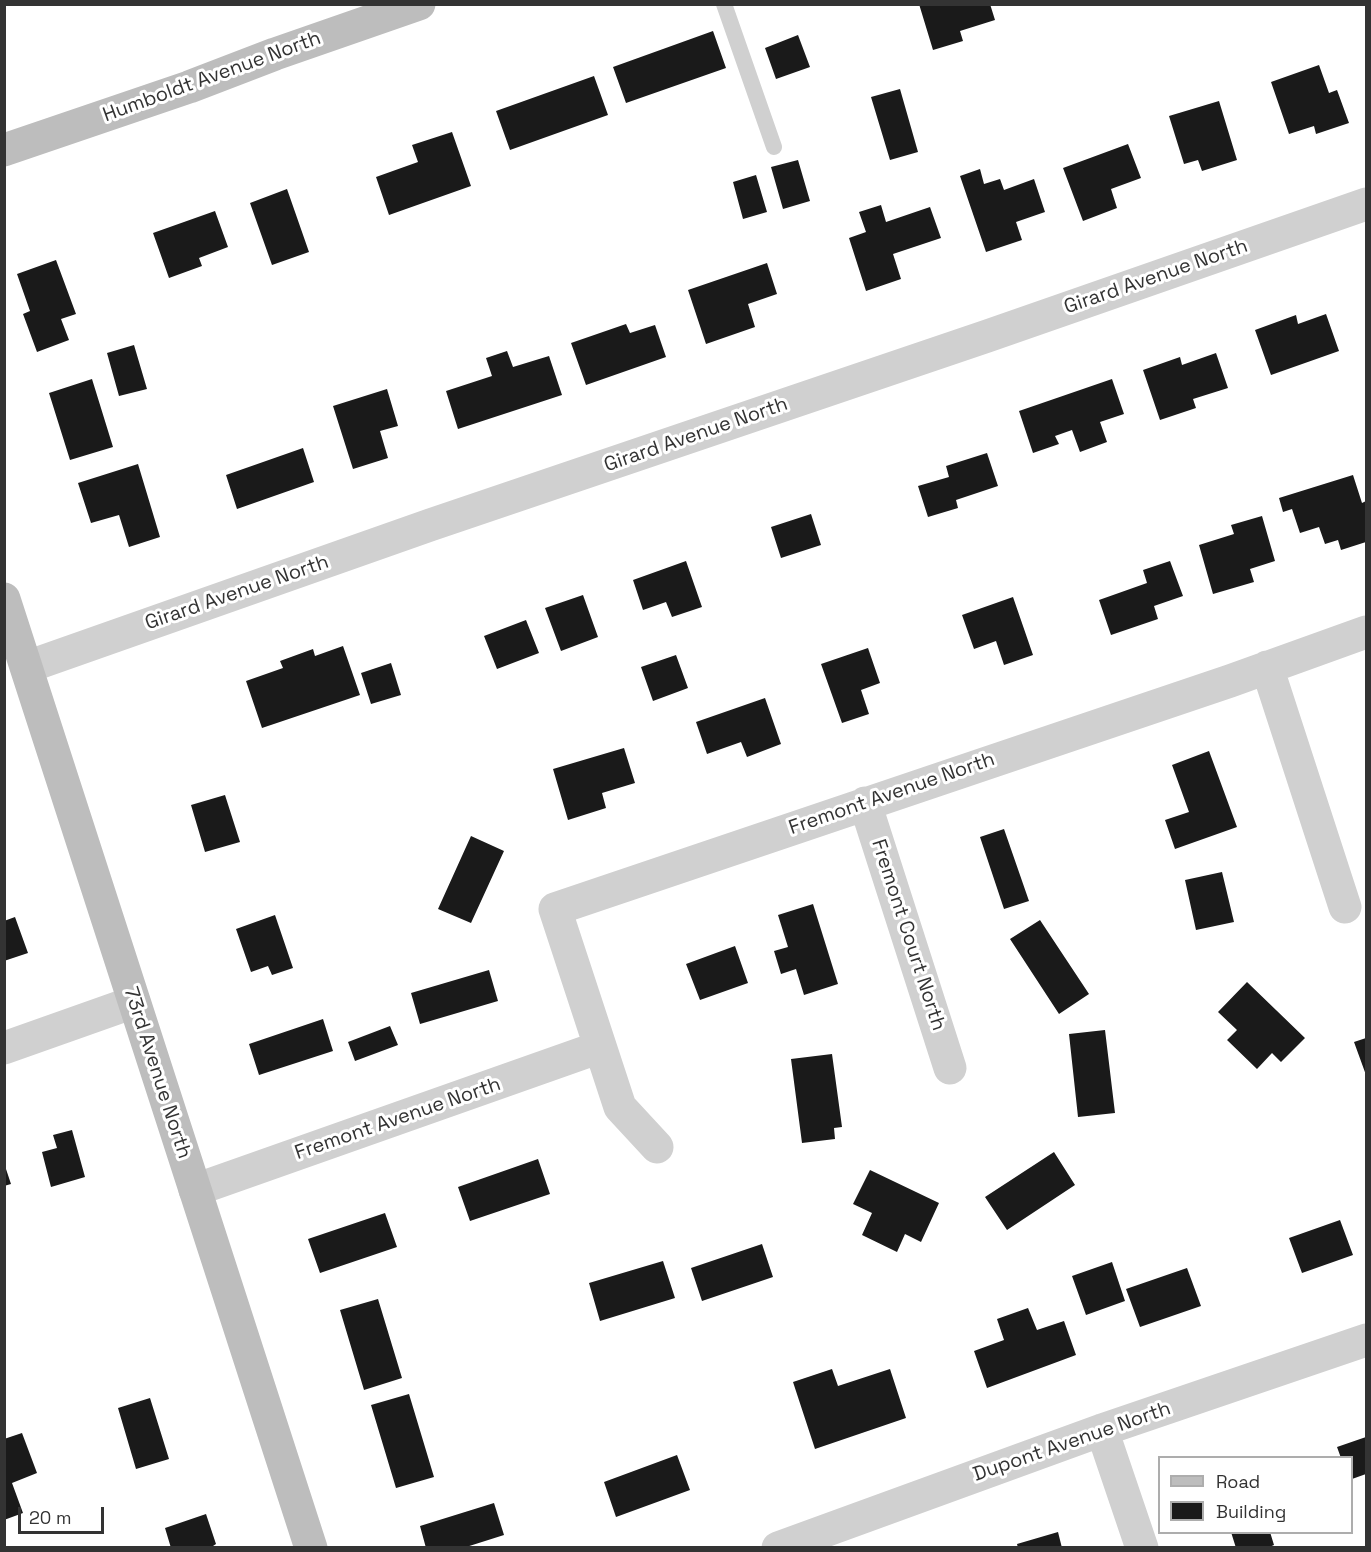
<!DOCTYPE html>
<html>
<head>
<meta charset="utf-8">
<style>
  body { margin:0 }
  #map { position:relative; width:1371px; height:1552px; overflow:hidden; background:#fff; font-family:"Space Grotesk",sans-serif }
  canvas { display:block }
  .frame { position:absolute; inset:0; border:6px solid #333; pointer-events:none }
  .legend { position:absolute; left:1158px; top:1456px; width:195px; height:78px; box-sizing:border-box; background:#fff; border:2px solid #adadad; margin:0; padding:8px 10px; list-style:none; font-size:18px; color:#333 }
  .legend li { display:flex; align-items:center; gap:12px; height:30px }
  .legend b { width:30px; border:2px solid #adadad }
  .scale { position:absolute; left:18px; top:1507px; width:86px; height:27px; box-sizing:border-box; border:3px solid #333; border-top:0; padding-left:8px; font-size:18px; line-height:21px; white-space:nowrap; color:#333; -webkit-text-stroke:4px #fff; paint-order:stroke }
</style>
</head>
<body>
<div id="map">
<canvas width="1371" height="1552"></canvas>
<div class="frame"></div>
<ul class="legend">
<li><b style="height:8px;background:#bdbdbd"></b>Road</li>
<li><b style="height:16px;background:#1a1a1a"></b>Building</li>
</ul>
<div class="scale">20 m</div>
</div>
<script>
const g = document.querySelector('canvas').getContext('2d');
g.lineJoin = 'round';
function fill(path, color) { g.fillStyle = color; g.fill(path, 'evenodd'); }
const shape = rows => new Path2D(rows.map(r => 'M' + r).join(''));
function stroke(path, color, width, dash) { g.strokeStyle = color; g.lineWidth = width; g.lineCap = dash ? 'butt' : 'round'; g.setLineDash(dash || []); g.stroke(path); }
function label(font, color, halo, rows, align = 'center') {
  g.font = font + ' "Space Grotesk",sans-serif'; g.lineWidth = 6; g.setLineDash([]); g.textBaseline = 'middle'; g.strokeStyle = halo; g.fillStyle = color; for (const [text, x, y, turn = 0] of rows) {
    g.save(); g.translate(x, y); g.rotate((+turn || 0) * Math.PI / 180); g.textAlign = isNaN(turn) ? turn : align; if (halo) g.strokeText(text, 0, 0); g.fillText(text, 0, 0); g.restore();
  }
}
const building = shape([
  [919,4,990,4,995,20,960,31,963,41,933,50],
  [713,31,726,68,626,103,613,67],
  [798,35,810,67,776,79,765,48],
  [1319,65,1329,93,1337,90,1349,123,1316,134,1314,126,1289,134,1271,82],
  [594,76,608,115,510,150,496,111],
  [900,89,918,152,890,160,871,97],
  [1219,101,1237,160,1202,171,1198,160,1184,164,1169,116],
  [452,132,471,186,389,215,376,177,418,162,412,145],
  [1128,144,1141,178,1111,189,1117,208,1083,221,1063,168],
  [798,160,810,201,783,209,771,167],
  [980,169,984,184,1000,179,1004,190,1034,179,1045,212,1016,222,1022,240,986,252,960,176],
  [756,175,767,212,743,219,733,182],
  [287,189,309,252,272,265,250,203],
  [881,205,886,222,930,207,941,238,893,254,901,279,866,291,849,238,866,232,859,212],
  [215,211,228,247,199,258,202,266,169,278,153,233],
  [56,260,76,314,61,319,69,340,37,352,23,314,30,311,17,274],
  [767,263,777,294,748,304,755,327,706,344,688,290],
  [1326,314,1339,351,1271,375,1255,330,1296,315,1298,324],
  [626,324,630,333,655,325,666,357,586,385,571,343],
  [134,345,147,389,119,396,107,353],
  [507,351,513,367,549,356,562,395,458,429,446,391,492,376,486,358],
  [1216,353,1228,388,1193,399,1196,408,1160,420,1143,370,1180,357,1182,365],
  [92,379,113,447,70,460,49,393],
  [1112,379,1124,414,1100,422,1107,442,1080,452,1072,430,1055,436,1059,444,1033,453,1019,411],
  [387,389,398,426,380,431,388,458,353,469,333,406],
  [303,448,314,482,237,509,226,475],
  [987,453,998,486,956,500,958,508,928,517,918,486,949,477,946,466],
  [138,464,160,537,129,547,119,515,91,523,78,483],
  [1353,475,1362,503,1366,501,1366,542,1341,550,1338,540,1325,544,1319,527,1300,533,1292,509,1283,512,1279,498],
  [811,514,821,545,781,558,771,527],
  [1262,516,1275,561,1250,569,1254,582,1213,594,1199,545,1234,534,1231,525],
  [686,561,702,607,672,617,666,602,643,610,633,580],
  [1170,561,1183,596,1154,606,1158,619,1111,635,1099,600,1147,583,1143,570],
  [583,595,598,637,561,651,545,608],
  [1013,597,1033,655,1004,665,996,641,974,649,962,615],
  [526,620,539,653,497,669,484,636],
  [343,646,360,695,262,728,246,681,283,668,280,661,313,649,315,656],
  [868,648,880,683,861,690,869,714,842,723,821,664],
  [676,655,688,688,653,701,641,667],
  [391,663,401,695,371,704,361,673],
  [765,698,781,744,747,757,741,742,707,754,696,722],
  [624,748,635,783,602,793,606,808,568,820,553,769],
  [1209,751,1237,827,1175,849,1165,820,1189,812,1172,765],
  [225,795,240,842,205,852,191,805],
  [1004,829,1029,901,1004,909,980,837],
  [471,836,504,851,471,923,438,909],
  [1222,872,1234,922,1196,930,1185,880],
  [813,904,838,984,804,995,796,969,781,974,774,951,788,947,778,915],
  [275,915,293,968,272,975,268,966,251,972,236,929],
  [15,917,28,953,4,961,4,921],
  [1040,920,1089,994,1059,1014,1010,939],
  [735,946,748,983,700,1000,686,964],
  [489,970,498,1001,420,1024,411,993],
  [1247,982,1305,1038,1281,1062,1272,1053,1257,1069,1227,1040,1237,1030,1218,1012],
  [323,1019,333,1051,259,1075,249,1044],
  [390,1026,398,1045,355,1061,348,1042],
  [1105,1030,1115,1113,1078,1117,1069,1034],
  [1366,1038,1366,1075,1354,1042],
  [832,1054,842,1127,834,1128,835,1139,802,1143,791,1059],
  [72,1130,85,1177,51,1187,42,1152,57,1148,53,1135],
  [1054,1152,1075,1185,1007,1230,985,1197],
  [538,1159,550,1194,470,1221,458,1187],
  [4,1163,11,1184,4,1186],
  [870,1170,939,1203,921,1242,905,1234,897,1252,862,1235,872,1213,853,1204],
  [385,1213,397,1247,320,1273,308,1239],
  [1340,1220,1353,1255,1302,1273,1289,1238],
  [762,1244,773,1277,702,1301,691,1268],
  [663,1261,675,1298,600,1321,589,1283],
  [1112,1262,1125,1301,1086,1315,1072,1276],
  [1187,1268,1201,1306,1140,1327,1126,1289],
  [378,1299,402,1378,364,1390,340,1310],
  [1028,1308,1037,1330,1064,1321,1076,1355,987,1388,974,1351,1004,1340,997,1319],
  [832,1369,838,1386,890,1369,906,1418,815,1449,793,1382],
  [409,1394,434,1477,396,1488,371,1405],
  [150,1398,169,1459,136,1469,118,1408],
  [22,1433,37,1473,12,1483,23,1513,4,1520,4,1439],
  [1366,1437,1366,1474,1352,1479,1352,1458,1341,1458,1337,1447],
  [677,1455,690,1490,616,1517,604,1482],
  [494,1503,504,1535,463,1548,426,1548,420,1526],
  [206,1514,216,1544,210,1548,171,1548,165,1528],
  [1058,1532,1062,1548,1018,1548,1017,1544],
  [1231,1532,1270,1532,1274,1545,1267,1548,1236,1548]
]);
const lane = shape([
  [724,4,774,147]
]);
const street = shape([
  [27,667,430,525,987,336,1366,204],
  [1267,667,1345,907],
  [865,803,950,1068],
  [4,1048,134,1002],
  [657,1147,620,1107,555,909,1230,681,1366,632],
  [195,1190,600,1047],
  [1102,1430,1142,1548],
  [778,1548,1102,1430,1366,1340]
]);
const secondary = shape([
  [4,150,189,87,275,54,419,4],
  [4,599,311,1548]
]);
const streetNames = [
  ["Humboldt Avenue North",212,77,-20],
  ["Girard Avenue North",1156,277,-19],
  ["Girard Avenue North",696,435,-19],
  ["Girard Avenue North",237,593,-19],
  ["Fremont Avenue North",892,794,-19],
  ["Fremont Court North",908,935,72],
  ["73rd Avenue North",157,1073,72],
  ["Fremont Avenue North",398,1119,-19],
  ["Dupont Avenue North",1072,1442,-19]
];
fill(building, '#1a1a1a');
stroke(lane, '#d0d0d0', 16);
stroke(street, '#d0d0d0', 33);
stroke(secondary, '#bdbdbd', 33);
label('20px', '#333', '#fff', streetNames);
</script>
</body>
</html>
